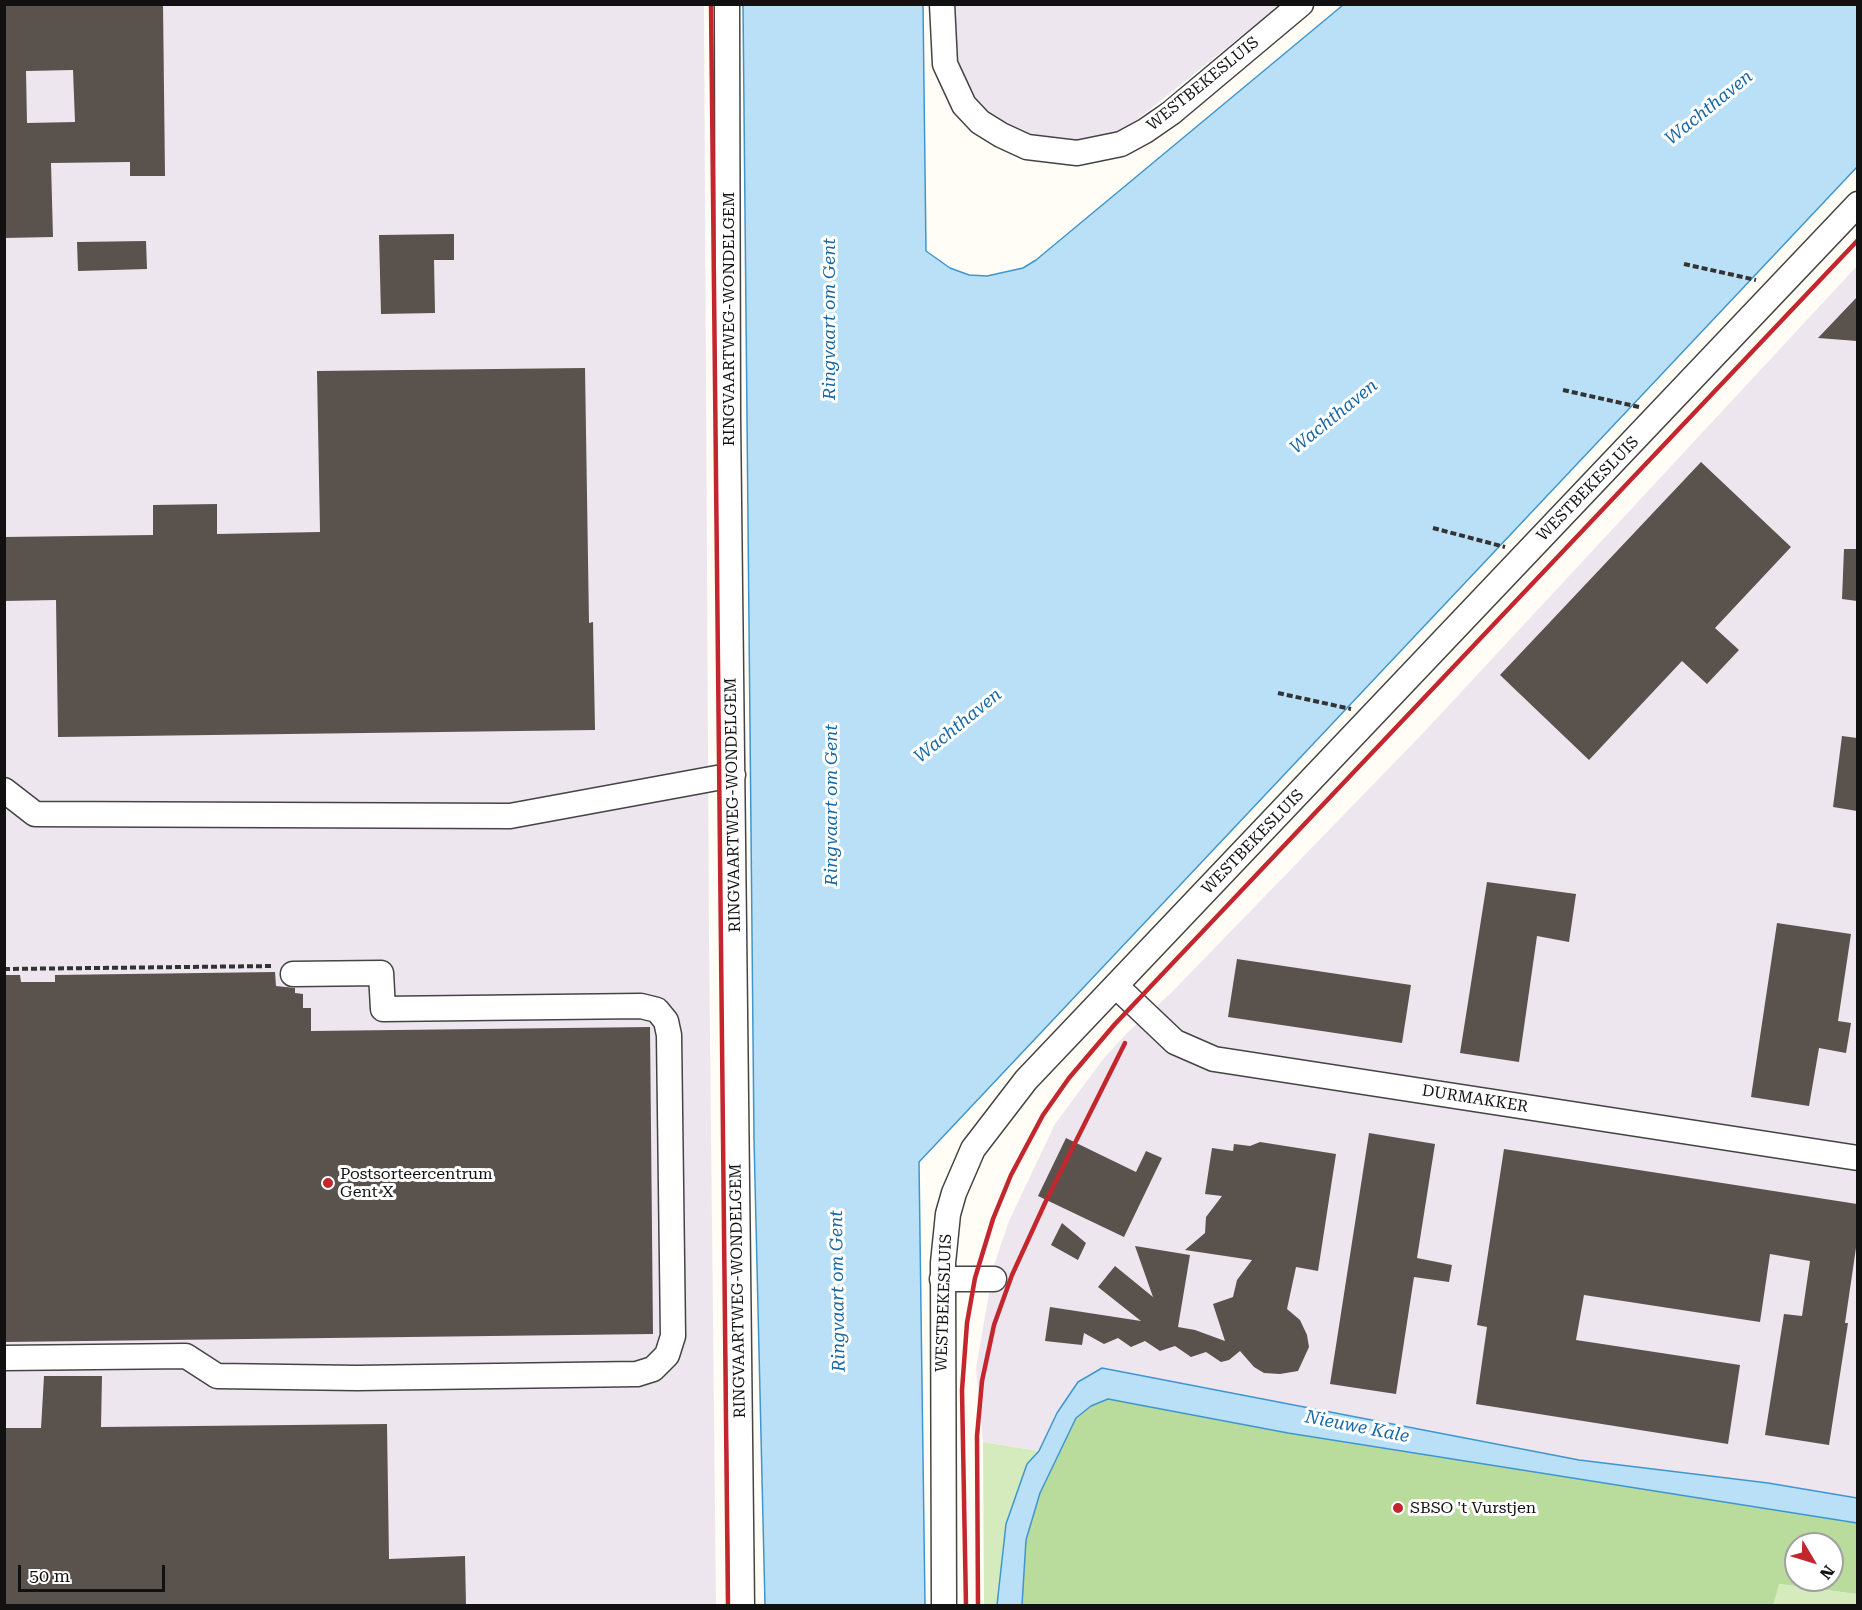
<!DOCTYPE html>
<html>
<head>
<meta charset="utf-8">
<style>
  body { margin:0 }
  #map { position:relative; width:1862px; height:1610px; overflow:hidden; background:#fffdf5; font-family:"Roboto Serif",serif }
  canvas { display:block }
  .frame { position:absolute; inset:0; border:6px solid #111; pointer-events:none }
  .north { position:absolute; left:1784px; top:1532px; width:60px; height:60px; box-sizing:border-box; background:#fff; border:2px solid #a0a0a0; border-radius:50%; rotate:128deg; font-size:16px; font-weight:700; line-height:24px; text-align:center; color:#111 }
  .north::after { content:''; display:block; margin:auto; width:21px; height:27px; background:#c4262e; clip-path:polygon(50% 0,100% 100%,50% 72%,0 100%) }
  .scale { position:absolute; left:18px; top:1565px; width:147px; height:27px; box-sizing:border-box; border:3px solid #111; border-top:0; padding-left:8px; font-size:18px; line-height:21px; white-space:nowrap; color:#111; -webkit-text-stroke:4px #fff; paint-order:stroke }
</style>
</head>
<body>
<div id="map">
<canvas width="1862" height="1610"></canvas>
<div class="frame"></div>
<div class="north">N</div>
<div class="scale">50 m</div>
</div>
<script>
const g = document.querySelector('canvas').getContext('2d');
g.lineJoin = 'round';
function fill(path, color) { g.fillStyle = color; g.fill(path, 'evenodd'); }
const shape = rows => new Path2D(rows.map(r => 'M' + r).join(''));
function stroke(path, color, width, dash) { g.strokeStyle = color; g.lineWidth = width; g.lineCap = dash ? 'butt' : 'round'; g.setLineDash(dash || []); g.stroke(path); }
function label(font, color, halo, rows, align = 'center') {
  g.font = font + ' "Roboto Serif",serif'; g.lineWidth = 6; g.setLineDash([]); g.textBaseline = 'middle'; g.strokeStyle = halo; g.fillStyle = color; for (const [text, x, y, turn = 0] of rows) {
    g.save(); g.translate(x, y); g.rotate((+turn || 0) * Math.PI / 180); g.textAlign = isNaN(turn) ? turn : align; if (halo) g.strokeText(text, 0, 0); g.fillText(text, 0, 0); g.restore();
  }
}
const industrial = shape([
  [5,5,704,5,709,939,716,1605,5,1606],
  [947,5,1280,5,1119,134,1088,142,1018,135,973,104,946,49],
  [1857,266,1857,1498,1768,1483,1579,1460,1102,1368,1057,1413,1039,1451,983,1442,976,1368,994,1265,1009,1221,1055,1124,1104,1058,1127,1033,1171,993,1425,731]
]);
const green = shape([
  [983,1442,1039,1451,1027,1464,1006,1524,997,1605,984,1605],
  [1778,1584,1857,1594,1857,1605,1773,1605]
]);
const forest = shape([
  [1108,1399,1288,1433,1857,1523,1857,1594,1779,1584,1773,1605,1022,1606,1026,1540,1040,1493,1076,1417,1091,1406],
  [1796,1544,1832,1544,1832,1580,1796,1580]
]);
const water = shape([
  [743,5,923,5,926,251,950,268,969,275,987,276,1023,268,1036,260,1343,5,1857,5,1857,167,919,1162,925,1605,765,1605,754,1139,743,5],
  [1102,1368,1579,1460,1768,1483,1857,1498,1857,1523,1288,1433,1108,1399,1091,1406,1076,1418,1040,1493,1026,1540,1022,1605,997,1605,1006,1524,1027,1464,1039,1451,1057,1413,1078,1382,1102,1368]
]);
const building = shape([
  [4,4,163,4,165,176,130,176,130,162,51,163,53,237,4,238],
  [73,70,75,122,27,123,26,71],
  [454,234,454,260,434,260,435,313,381,314,379,235],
  [146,241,147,269,78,271,77,242],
  [1857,297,1857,341,1818,338],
  [585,368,589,623,593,622,595,730,58,737,56,600,4,601,4,537,153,535,153,505,217,504,217,534,320,532,317,371],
  [1701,462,1791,547,1715,628,1739,650,1707,684,1682,661,1589,760,1500,675],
  [1844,549,1857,549,1857,601,1842,599],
  [1842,736,1857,738,1857,811,1833,807],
  [1487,882,1576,894,1569,942,1537,936,1519,1062,1460,1053],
  [1777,923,1851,934,1838,1021,1851,1023,1846,1053,1819,1048,1809,1106,1751,1097],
  [1237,959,1411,985,1402,1043,1228,1017],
  [275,972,276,986,295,988,295,993,303,994,303,1008,311,1008,311,1031,650,1027,653,1334,4,1342,4,975,20,975,21,982,55,982,55,975],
  [1369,1133,1435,1144,1417,1258,1452,1265,1449,1282,1414,1277,1396,1394,1330,1384],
  [1066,1138,1136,1172,1146,1151,1162,1158,1124,1237,1038,1196],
  [1260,1142,1336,1154,1318,1271,1296,1267,1287,1309,1300,1320,1307,1335,1309,1347,1298,1371,1280,1374,1264,1373,1254,1367,1240,1351,1229,1360,1221,1362,1206,1352,1191,1357,1175,1346,1160,1351,1145,1341,1131,1347,1118,1338,1104,1344,1084,1333,1082,1345,1045,1341,1050,1307,1141,1321,1098,1287,1115,1266,1153,1297,1135,1246,1190,1255,1178,1327,1195,1330,1225,1341,1213,1304,1233,1297,1237,1280,1252,1260,1185,1250,1205,1233,1206,1217,1222,1196,1205,1194,1212,1148,1233,1151,1234,1144,1250,1146],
  [1504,1149,1857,1204,1857,1241,1845,1323,1848,1323,1829,1445,1765,1435,1784,1314,1802,1316,1810,1261,1770,1254,1760,1322,1584,1295,1576,1340,1740,1365,1728,1444,1476,1404,1487,1327,1477,1325],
  [1062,1223,1086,1243,1078,1260,1051,1245],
  [44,1376,102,1376,101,1427,387,1424,389,1559,465,1556,466,1605,4,1605,4,1428,41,1428]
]);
const path = shape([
  [1684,264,1756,280],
  [1563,390,1639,407],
  [1433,528,1505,547],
  [1278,693,1351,709],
  [4,969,274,966]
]);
const minor = shape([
  [727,4,728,417,742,1606],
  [942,4,945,64,964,105,980,122,1001,135,1027,147,1077,153,1121,144,1145,131,1171,113,1301,4],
  [4,790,35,814,510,816,733,775],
  [1116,986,1175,1042,1214,1059,1858,1158],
  [942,1279,994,1279],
  [4,1358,186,1356,217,1376,357,1378,637,1374,653,1369,667,1355,673,1336,669,1035,666,1021,657,1010,641,1006,383,1009,381,973,293,974],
  [944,1606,943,1263,948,1214,954,1193,973,1149,1026,1080,1858,204]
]);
const rail = shape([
  [711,4,728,1606],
  [966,1606,962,1390,967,1323,975,1278,993,1219,1011,1175,1043,1115,1069,1078,1115,1024,1858,240],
  [978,1606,977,1436,982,1381,994,1325,1012,1275,1045,1203,1125,1043]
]);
const markers = [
  [328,1183,6,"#c4262e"],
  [1398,1508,6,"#c4262e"]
];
const streetNames = [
  ["WESTBEKESLUIS",1203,84,-39],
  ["RINGVAARTWEG-WONDELGEM",729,319,-90],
  ["WESTBEKESLUIS",1588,489,-46],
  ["RINGVAARTWEG-WONDELGEM",733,805,-91],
  ["WESTBEKESLUIS",1253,842,-46],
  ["DURMAKKER",1475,1099,9],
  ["RINGVAARTWEG-WONDELGEM",738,1291,-91],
  ["WESTBEKESLUIS",944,1303,-88]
];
const poiNames = [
  ["Postsorteercentrum",340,1174],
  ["Gent X",340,1192],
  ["SBSO 't Vurstjen",1410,1508]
];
const waterNames = [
  ["Wachthaven",1709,108,-39],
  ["Ringvaart om Gent",830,319,-90],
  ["Wachthaven",1334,417,-39],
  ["Wachthaven",958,726,-39],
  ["Ringvaart om Gent",832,805,-90],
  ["Ringvaart om Gent",838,1291,-91],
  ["Nieuwe Kale",1357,1427,11]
];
fill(industrial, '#eee6ef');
fill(green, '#d5ebbd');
fill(forest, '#b9dc9c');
fill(water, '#b9e0f7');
stroke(water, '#3f96cf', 1.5);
fill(building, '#5a524d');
stroke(minor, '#444', 27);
stroke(path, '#333', 4, [6, 3]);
stroke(minor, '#fff', 24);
stroke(rail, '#c4262e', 4.5);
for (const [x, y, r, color] of markers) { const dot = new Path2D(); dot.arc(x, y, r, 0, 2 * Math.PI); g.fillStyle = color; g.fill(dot); stroke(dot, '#fff', 2); }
label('16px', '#111', '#fff', streetNames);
label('16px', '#111', '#fff', poiNames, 'left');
label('italic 18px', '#1768a6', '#fff', waterNames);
</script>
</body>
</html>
